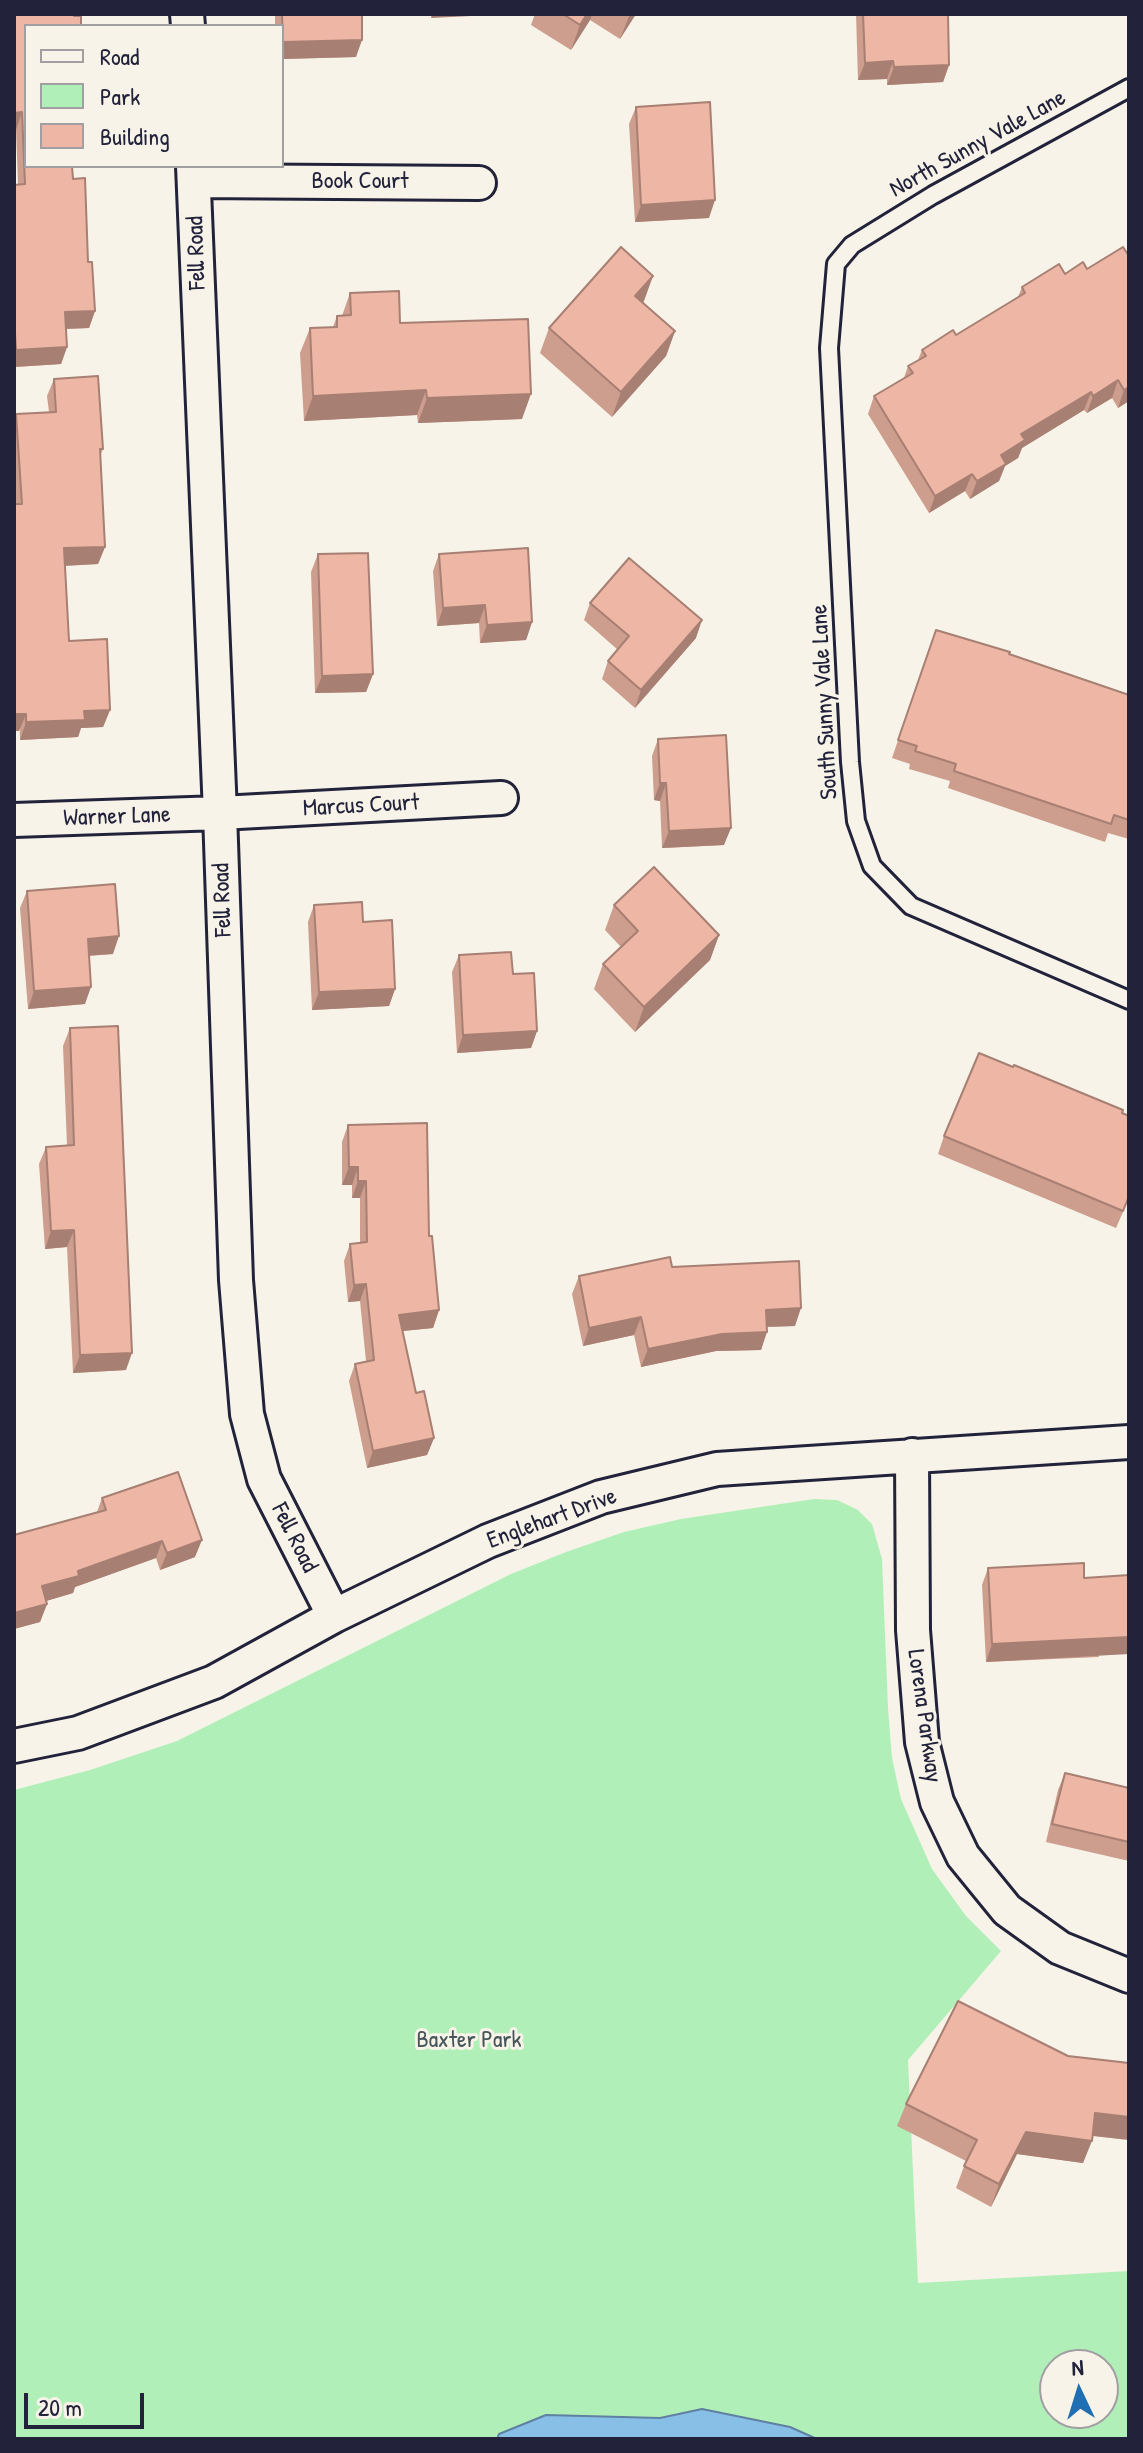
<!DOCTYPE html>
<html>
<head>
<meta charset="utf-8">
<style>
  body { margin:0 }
  #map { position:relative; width:1143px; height:2453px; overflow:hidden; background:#f7f3e8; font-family:"Patrick Hand",sans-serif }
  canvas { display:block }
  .frame { position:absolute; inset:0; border:16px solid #22223b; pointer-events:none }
  .legend { position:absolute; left:24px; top:24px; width:260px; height:144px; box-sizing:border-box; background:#f7f3e8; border:2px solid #a29fa3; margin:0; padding:10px 14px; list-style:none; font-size:24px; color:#22223b }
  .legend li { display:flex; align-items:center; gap:16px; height:40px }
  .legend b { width:40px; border:2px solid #a29fa3 }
  .north { position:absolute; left:1039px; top:2349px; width:80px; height:80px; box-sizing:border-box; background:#f7f3e8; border:2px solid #a29fa3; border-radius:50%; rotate:356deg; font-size:22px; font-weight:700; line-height:32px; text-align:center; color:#22223b }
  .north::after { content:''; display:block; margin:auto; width:28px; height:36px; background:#1f6fb2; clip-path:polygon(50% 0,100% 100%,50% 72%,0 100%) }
  .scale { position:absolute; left:24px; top:2393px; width:120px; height:36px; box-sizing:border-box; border:4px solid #22223b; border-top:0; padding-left:10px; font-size:24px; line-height:28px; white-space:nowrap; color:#22223b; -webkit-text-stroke:6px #f7f3e8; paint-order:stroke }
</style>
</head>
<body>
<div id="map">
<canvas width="1143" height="2453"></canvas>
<div class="frame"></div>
<ul class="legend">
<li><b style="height:10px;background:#f7f3e8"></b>Road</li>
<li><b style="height:22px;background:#b0f0b8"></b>Park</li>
<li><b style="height:22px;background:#eeb6a4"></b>Building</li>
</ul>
<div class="north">N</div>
<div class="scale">20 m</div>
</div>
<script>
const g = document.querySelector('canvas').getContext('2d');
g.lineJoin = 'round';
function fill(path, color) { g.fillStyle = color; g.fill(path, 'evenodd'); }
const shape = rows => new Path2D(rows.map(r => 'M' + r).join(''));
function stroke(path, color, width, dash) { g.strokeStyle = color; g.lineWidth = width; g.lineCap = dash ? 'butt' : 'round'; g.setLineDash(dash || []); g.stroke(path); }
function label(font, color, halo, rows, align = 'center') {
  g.font = font + ' "Patrick Hand",sans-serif'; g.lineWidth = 6; g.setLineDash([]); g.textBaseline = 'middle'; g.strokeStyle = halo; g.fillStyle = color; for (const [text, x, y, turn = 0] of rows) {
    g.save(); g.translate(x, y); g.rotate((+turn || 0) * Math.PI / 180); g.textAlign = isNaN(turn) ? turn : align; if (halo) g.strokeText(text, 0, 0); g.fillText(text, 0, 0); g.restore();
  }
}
const green = shape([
  [814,1499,837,1500,858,1510,872,1524,882,1559,888,1708,892,1758,901,1799,932,1869,966,1916,1001,1951,908,2060,918,2283,1129,2271,1129,2439,14,2439,14,1790,90,1770,177,1741,511,1574,566,1552,624,1532,681,1519],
  [1055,2365,1103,2365,1103,2413,1055,2413]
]);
const water = shape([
  [702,2409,790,2427,817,2439,497,2439,499,2434,546,2415,660,2418,702,2409]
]);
const service = shape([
  [1129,88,933,195,852,245,836,264,829,348,850,762,856,821,872,866,911,906,1129,1000]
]);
const minor = shape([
  [187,14,188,26],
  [193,166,220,813,236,1280,247,1414,264,1479,334,1616],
  [194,181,479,183],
  [14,820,220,813,501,798],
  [912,1455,913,1630,922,1742,937,1802,963,1856,1007,1910,1060,1948,1129,1976],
  [14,1746,78,1733,214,1682,334,1616,488,1541,601,1497,717,1469,1129,1442]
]);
const wall = shape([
  [14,14,26,26,73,179,88,262,95,311,89,328,66,329,67,347,61,364,14,367,14,185,18,184,16,130,14,130],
  [275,14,362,14,356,57,282,59,282,26,275,26],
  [535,14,636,14,620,39,590,20,571,50,531,25],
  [856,14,948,14,949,65,943,82,887,85,887,79,858,80],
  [636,107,709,218,635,222,629,124],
  [1083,262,1129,401,1118,408,1112,398,1087,413,1084,410,1022,448,1018,458,1005,466,999,481,970,499,965,491,929,513,868,414,874,396,904,378,908,366,918,360,922,350,956,335,1018,297,1022,287,1065,274],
  [350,293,400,323,522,419,418,423,417,415,304,421,300,353,310,328,333,327,337,316,342,316],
  [644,301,643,302,675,331,666,356,612,417,540,353,549,328],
  [54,379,103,449,100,456,105,547,98,564,65,566,69,641,110,710,103,727,81,728,78,737,20,740,14,498,14,419,16,414,49,412,47,396],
  [318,554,373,674,366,692,315,693,311,572],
  [439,554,532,622,526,640,480,643,479,623,437,626,433,571],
  [590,603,696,638,635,708,602,679,608,661,618,650,584,620],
  [936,630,1129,695,1129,839,1108,833,1105,842,948,788,950,781,909,769,910,764,892,758],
  [658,739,724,845,662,848,660,801,654,800,652,756],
  [27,891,113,954,89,956,85,1004,28,1009,20,908],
  [314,905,363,922,395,989,389,1006,312,1010,308,922],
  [614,905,719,935,710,960,635,1032,594,989,603,964,621,947,605,930],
  [459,955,513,974,537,1031,531,1048,457,1053,452,972],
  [70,1028,126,1370,73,1373,67,1247,45,1249,39,1164,46,1147,67,1145,63,1046],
  [1122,1113,1129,1198,1116,1228,938,1154,944,1136],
  [348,1125,429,1236,439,1310,433,1328,402,1331,416,1393,434,1438,427,1455,367,1468,349,1381,355,1364,366,1361,360,1301,348,1302,344,1261,350,1244,360,1243,360,1198,352,1198,352,1185,342,1185,342,1142],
  [672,1267,795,1326,767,1327,761,1350,716,1351,641,1367,634,1335,583,1346,572,1294,579,1276],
  [102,1498,195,1557,160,1570,156,1558,75,1587,73,1593,46,1601,47,1604,40,1622,14,1629,14,1535,97,1512],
  [988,1568,1084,1578,1099,1657,986,1662,982,1585],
  [1065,1773,1129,1788,1129,1861,1046,1842,1058,1790],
  [906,2104,1129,2140,1092,2136,1083,2163,1017,2154,991,2207,956,2188,966,2161,897,2126]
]);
const shadedWall = shape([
  [432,14,472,14,471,16,431,18],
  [587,14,592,14,590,20,571,50,580,25],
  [630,14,636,14,620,39],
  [362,40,356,57,282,59,283,42],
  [893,61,887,79,858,80,865,63],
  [949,65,943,82,887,85,894,67],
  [22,112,16,130,14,130,14,113],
  [715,200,709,218,635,222,641,205],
  [653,276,644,301,626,321,635,296],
  [95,311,89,328,59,329,65,312],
  [675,331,666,356,612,417,621,392],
  [67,347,61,364,14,367,14,356,16,350],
  [1118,380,1112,398,1087,413,1093,396],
  [1129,387,1129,401,1118,408,1124,390],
  [426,390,417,415,304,421,313,396],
  [1091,392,1084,410,1022,448,1018,458,1005,466,999,481,970,499,977,481,1001,455,1021,434],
  [531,394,522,419,418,423,427,398],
  [972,474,965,491,929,513,935,496],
  [105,547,98,564,58,566,64,548],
  [485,605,479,623,437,626,443,608],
  [702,620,696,638,635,708,641,690],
  [532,622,526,640,480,643,487,625],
  [373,674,366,692,315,693,322,676],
  [110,710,103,727,81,728,78,737,20,740,26,722,84,711],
  [14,714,26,714,19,731,14,731],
  [660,783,666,783,660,801,654,800],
  [731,828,724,845,662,848,669,831],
  [719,935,710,960,635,1032,644,1007],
  [119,936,113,954,81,956,88,939],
  [91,987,85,1004,28,1009,34,991],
  [395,989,389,1006,312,1010,319,992],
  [537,1031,531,1048,457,1053,463,1035],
  [349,1167,358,1167,352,1185,342,1185],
  [358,1181,366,1181,360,1198,352,1198],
  [74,1230,67,1247,45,1249,51,1231],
  [366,1284,360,1301,348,1302,354,1285],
  [801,1308,795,1326,760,1327,766,1310],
  [439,1310,433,1328,393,1332,399,1315],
  [641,1317,634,1335,583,1346,589,1328],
  [767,1332,761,1350,716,1351,641,1367,648,1349,722,1334],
  [132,1353,126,1370,73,1373,80,1355],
  [434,1438,427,1455,367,1468,373,1451],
  [202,1540,195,1557,160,1570,167,1553],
  [162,1541,156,1558,75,1587,73,1593,36,1604,42,1586,78,1571],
  [47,1604,40,1622,14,1629,14,1613],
  [1129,1637,1129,1654,986,1662,992,1644],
  [1095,2113,1129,2117,1129,2140,1087,2135],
  [1026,2132,1092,2141,1083,2163,1017,2154,991,2207,999,2184]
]);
const building = shape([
  [14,14,74,14,74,16,81,16,81,26,26,26,26,166,72,166,73,179,85,178,88,262,92,262,95,311,65,312,67,347,16,350,14,315,14,185,25,184,22,112,14,113,14,14],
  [282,14,362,14,362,40,283,42,282,14],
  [563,14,587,14,580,25,563,14],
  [863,14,948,14,949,65,894,67,893,61,865,63,863,14],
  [710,102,715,200,641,205,636,107,710,102],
  [621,247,653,276,635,296,675,331,621,392,549,328,621,247],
  [1123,247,1129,256,1129,387,1124,390,1118,380,1093,396,1091,392,1021,434,1025,440,1001,455,1006,464,977,481,972,474,935,496,874,396,913,373,908,366,926,356,922,350,953,330,956,335,1025,293,1022,287,1059,264,1065,274,1083,262,1087,269,1123,247],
  [399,291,400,323,528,319,531,394,427,398,426,390,313,396,310,328,337,327,337,316,351,315,350,293,399,291],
  [98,376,103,449,100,449,105,547,64,548,69,641,107,639,110,710,84,711,85,720,26,722,26,714,14,714,14,504,22,504,16,414,56,412,54,379,98,376],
  [528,548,532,622,487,625,485,605,443,608,439,554,528,548],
  [368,553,373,674,322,676,318,554,368,553],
  [629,558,702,620,641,690,608,661,629,636,590,603,629,558],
  [936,630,1010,652,1009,654,1129,695,1129,820,1114,815,1111,824,954,771,956,764,915,751,917,746,898,740,936,630],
  [726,735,731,828,669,831,666,783,660,783,658,739,726,735],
  [654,867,719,935,644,1007,603,964,638,931,614,905,654,867],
  [115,884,119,936,88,939,91,987,34,991,27,891,115,884],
  [362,902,363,922,392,920,395,989,319,992,314,905,362,902],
  [511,952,513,974,534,973,537,1031,463,1035,459,955,511,952],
  [118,1026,132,1353,80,1355,74,1230,51,1231,46,1147,74,1145,70,1028,118,1026],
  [979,1053,1013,1067,1014,1065,1123,1110,1122,1113,1129,1116,1129,1196,1123,1211,944,1136,979,1053],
  [427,1123,429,1236,432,1236,439,1310,399,1315,416,1393,424,1391,434,1438,373,1451,355,1364,374,1360,366,1284,354,1285,350,1244,367,1242,366,1181,358,1181,358,1167,349,1167,348,1125,427,1123],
  [670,1257,672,1267,799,1261,801,1308,766,1310,767,1332,722,1334,648,1349,641,1317,589,1328,579,1276,670,1257],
  [178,1472,202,1540,167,1553,162,1541,78,1571,79,1576,42,1586,47,1604,14,1613,14,1535,106,1510,102,1498,178,1472],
  [1084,1563,1084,1578,1129,1575,1129,1637,992,1644,988,1568,1084,1563],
  [1065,1773,1129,1788,1129,1842,1052,1824,1065,1773],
  [958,2001,1068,2056,1129,2063,1129,2117,1095,2113,1092,2141,1026,2132,999,2184,964,2166,977,2140,906,2104,958,2001]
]);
const streetNames = [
  ["North Sunny Vale Lane",978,144,-29],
  ["Book Court",360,182],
  ["Fell Road",197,253,-92],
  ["South Sunny Vale Lane",825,702,-93],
  ["Marcus Court",361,806,-3],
  ["Warner Lane",117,817,-2],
  ["Fell Road",223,900,-92],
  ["Englehart Drive",552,1519,-20],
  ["Fell Road",294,1538,63],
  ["Lorena Parkway",924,1716,82]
];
const parkNames = [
  ["Baxter Park",469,2041]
];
fill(green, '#b0f0b8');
fill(water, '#88bfe6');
stroke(water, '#5f80a2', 2);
stroke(service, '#22223b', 22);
stroke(minor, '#22223b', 38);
stroke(service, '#f7f3e8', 16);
stroke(minor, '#f7f3e8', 32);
fill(wall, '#cd9d8d');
fill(shadedWall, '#a77f73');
fill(building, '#eeb6a4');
stroke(building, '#a77f73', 2);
label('24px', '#22223b', '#f7f3e8', streetNames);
label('24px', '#46565a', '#f7f3e8', parkNames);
</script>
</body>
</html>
